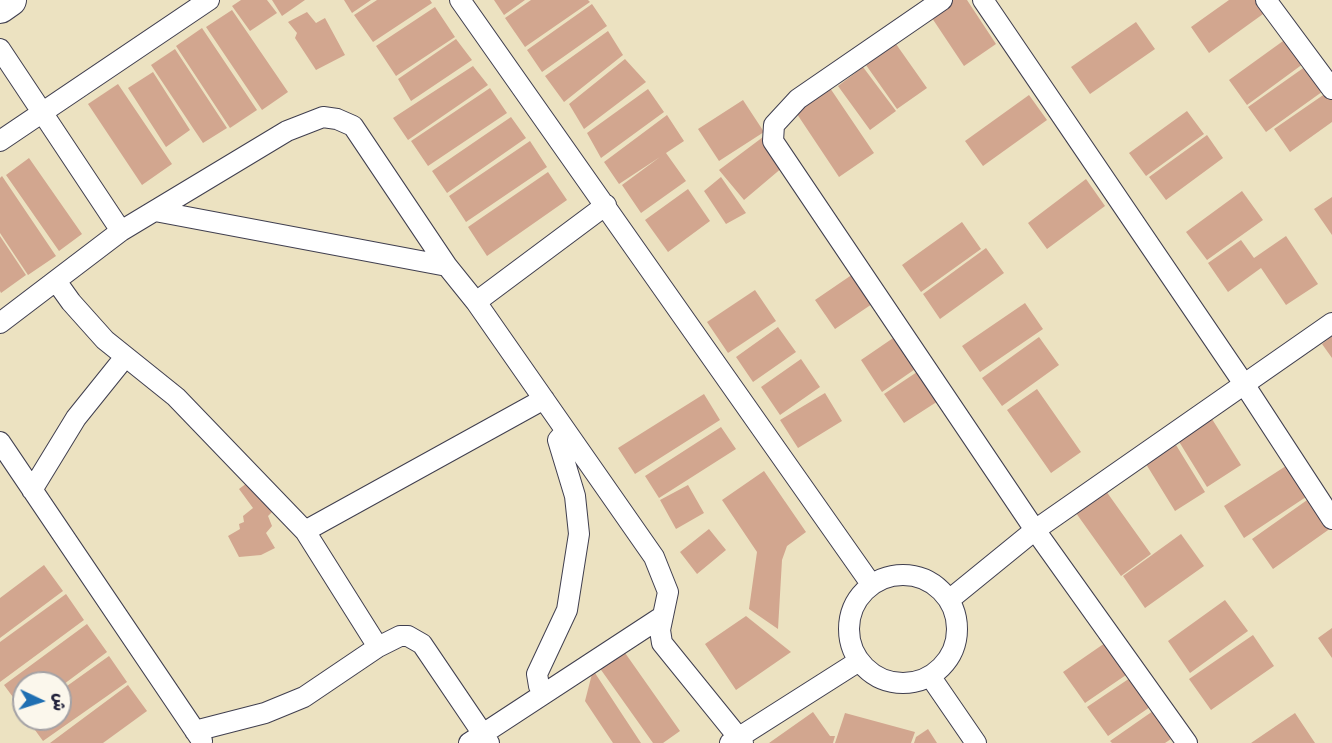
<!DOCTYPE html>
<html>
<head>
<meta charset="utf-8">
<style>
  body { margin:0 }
  #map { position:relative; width:1332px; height:743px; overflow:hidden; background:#ece2c1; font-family:"Balsamiq Sans","Playpen Sans Arabic",sans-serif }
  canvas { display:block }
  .north { position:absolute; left:12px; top:671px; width:60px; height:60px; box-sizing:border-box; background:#fbf7ec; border:2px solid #a4a2a5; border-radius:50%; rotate:94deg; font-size:16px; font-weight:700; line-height:24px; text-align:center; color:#22223b }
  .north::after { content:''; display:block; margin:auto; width:21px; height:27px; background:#1f6fb2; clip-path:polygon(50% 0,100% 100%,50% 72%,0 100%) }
</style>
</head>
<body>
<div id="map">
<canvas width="1332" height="743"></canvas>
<div class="north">ش</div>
</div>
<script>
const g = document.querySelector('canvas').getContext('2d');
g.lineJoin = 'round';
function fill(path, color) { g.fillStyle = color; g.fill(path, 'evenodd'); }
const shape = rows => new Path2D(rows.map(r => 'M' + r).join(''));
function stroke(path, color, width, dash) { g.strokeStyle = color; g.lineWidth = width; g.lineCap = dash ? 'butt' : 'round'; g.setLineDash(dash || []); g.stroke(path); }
const building = shape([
  [241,0,267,0,277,13,250,31,232,6],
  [272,0,305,0,282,16],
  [344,0,371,0,352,13],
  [377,0,430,0,432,3,373,42,354,15],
  [494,0,525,0,504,15],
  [531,0,588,0,590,2,525,47,505,18],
  [952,0,967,0,996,44,964,66,930,15],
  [1229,0,1264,0,1270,9,1209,53,1191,27],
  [592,4,607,26,542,72,527,50],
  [435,7,455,37,396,76,376,46],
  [232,10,288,92,262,110,206,27],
  [307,12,316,23,325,18,345,55,316,70,295,38,297,33,288,22],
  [1136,22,1155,49,1090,94,1071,67],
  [202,28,257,110,230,128,176,46],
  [608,31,623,55,564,102,545,76],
  [1290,36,1307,61,1247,105,1229,80],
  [456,39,472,60,411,101,398,79],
  [896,44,927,88,897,109,866,65],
  [175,49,227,128,203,143,151,65],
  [625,59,646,82,584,129,569,104],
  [1309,64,1326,89,1266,132,1248,107],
  [473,66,488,85,408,140,393,118],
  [863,67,896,111,870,130,838,86],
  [153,72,190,130,166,147,128,88],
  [118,84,172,164,142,185,88,104],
  [490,88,507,113,428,166,411,141],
  [830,88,874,153,839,177,795,111],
  [648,89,664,112,601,158,587,133],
  [1329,91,1332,95,1332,122,1290,152,1274,129],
  [1029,95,1047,120,983,166,965,141],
  [743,100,764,132,719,161,698,129],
  [1187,111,1204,134,1146,176,1129,153],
  [667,115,684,141,666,153,686,181,641,213,622,185,660,157,619,184,604,162],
  [511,117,526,138,447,193,432,171],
  [1207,135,1223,158,1166,200,1149,177],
  [763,137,783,167,744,200,719,170],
  [530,141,547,167,466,222,449,196],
  [29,158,82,234,59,251,6,175],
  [548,172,567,200,487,256,468,227],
  [2,176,56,256,28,275,0,233,0,178],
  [721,177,746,213,726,224,704,191],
  [1086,179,1105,206,1047,249,1028,223],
  [688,189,710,221,668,252,645,220],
  [1242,191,1263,220,1207,260,1186,232],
  [1332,197,1332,235,1314,209],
  [962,222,981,249,921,292,902,265],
  [0,236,26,275,1,293,0,291],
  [1286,236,1318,284,1286,305,1261,268,1228,292,1208,263,1241,240,1254,258],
  [986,248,1004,273,940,319,923,294],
  [856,272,875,302,835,329,815,300],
  [755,290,776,321,728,353,707,322],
  [1025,303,1043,329,980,372,962,346],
  [778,327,796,352,753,382,736,357],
  [899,334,921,365,882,392,861,360],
  [1332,336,1332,358,1322,344],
  [1039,337,1059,365,1002,406,982,378],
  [801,359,820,387,780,415,761,387],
  [929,364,949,394,904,423,884,394],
  [1037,389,1081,452,1051,473,1007,410],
  [825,393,842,421,798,448,780,420],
  [704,394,720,420,635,474,618,448],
  [1212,419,1241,465,1207,487,1178,440],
  [721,427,736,449,659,498,645,476],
  [1176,445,1205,492,1175,511,1146,464],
  [1289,464,1309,495,1244,538,1224,506],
  [764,471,806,532,787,546,782,560,778,629,749,609,757,552,722,500],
  [251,480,275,509,268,516,272,526,266,533,275,548,261,555,239,557,228,536,240,529,239,524,244,522,243,516,253,508,239,489],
  [688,485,704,513,676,529,660,500],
  [1106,491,1151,554,1121,576,1076,513],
  [1310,498,1331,528,1273,569,1252,539],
  [709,529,726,550,697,574,680,552],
  [1181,534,1204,566,1145,608,1123,576],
  [44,565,63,591,0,638,0,598],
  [66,594,84,620,0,682,0,642],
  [1225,600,1248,631,1190,673,1168,641],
  [746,616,791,652,736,690,705,644],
  [87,624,107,652,60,687,60,683,24,683,24,712,4,685],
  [1332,628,1332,658,1318,638],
  [1253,635,1274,666,1211,710,1189,679],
  [1105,643,1126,675,1085,703,1063,672],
  [623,650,680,731,663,743,653,743,599,667],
  [109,656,127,682,43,741,27,719,60,719,60,691],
  [593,670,641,743,613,743,585,701],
  [1130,678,1150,707,1108,736,1087,707],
  [128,685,147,711,103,743,50,743],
  [1153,711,1171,739,1165,743,1112,743,1110,741],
  [813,712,830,736,835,736,833,743,769,743],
  [845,713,915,732,911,743,835,743],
  [1295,713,1315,743,1251,743],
  [928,729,937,743,914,743,916,737]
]);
const minor = shape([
  [460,0,871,584],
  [942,0,798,99,774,125,773,141,1035,530,1187,743],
  [983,0,1244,384,1332,519],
  [1266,0,1332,89],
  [0,49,121,231],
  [0,141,209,0],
  [155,211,447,266],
  [56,281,71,302,105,340,176,397,305,531,378,647],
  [476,302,606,205],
  [0,323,121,231,287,131,323,117,337,119,353,126,447,266,476,302,654,557,668,592,660,630,662,643,743,743],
  [0,442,202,741],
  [32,490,76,418,125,357],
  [305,531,544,399],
  '849 629a54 54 0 1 1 108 0a54 54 0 1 1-108 0Z',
  [949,600,1035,530,1332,323],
  [930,676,976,743],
  [543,694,539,686,537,674,567,610,579,534,575,496,558,440,566,431],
  [195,731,265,713,304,697,378,647,400,636,408,636,422,644,489,743],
  [469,743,663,616],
  [730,743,859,661]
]);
const primary = shape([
  [0,7,10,0]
]);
fill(building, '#d2a68f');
stroke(minor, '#403f4f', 22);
stroke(primary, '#403f4f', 34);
stroke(minor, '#fff', 20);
stroke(primary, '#fff', 32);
</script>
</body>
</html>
